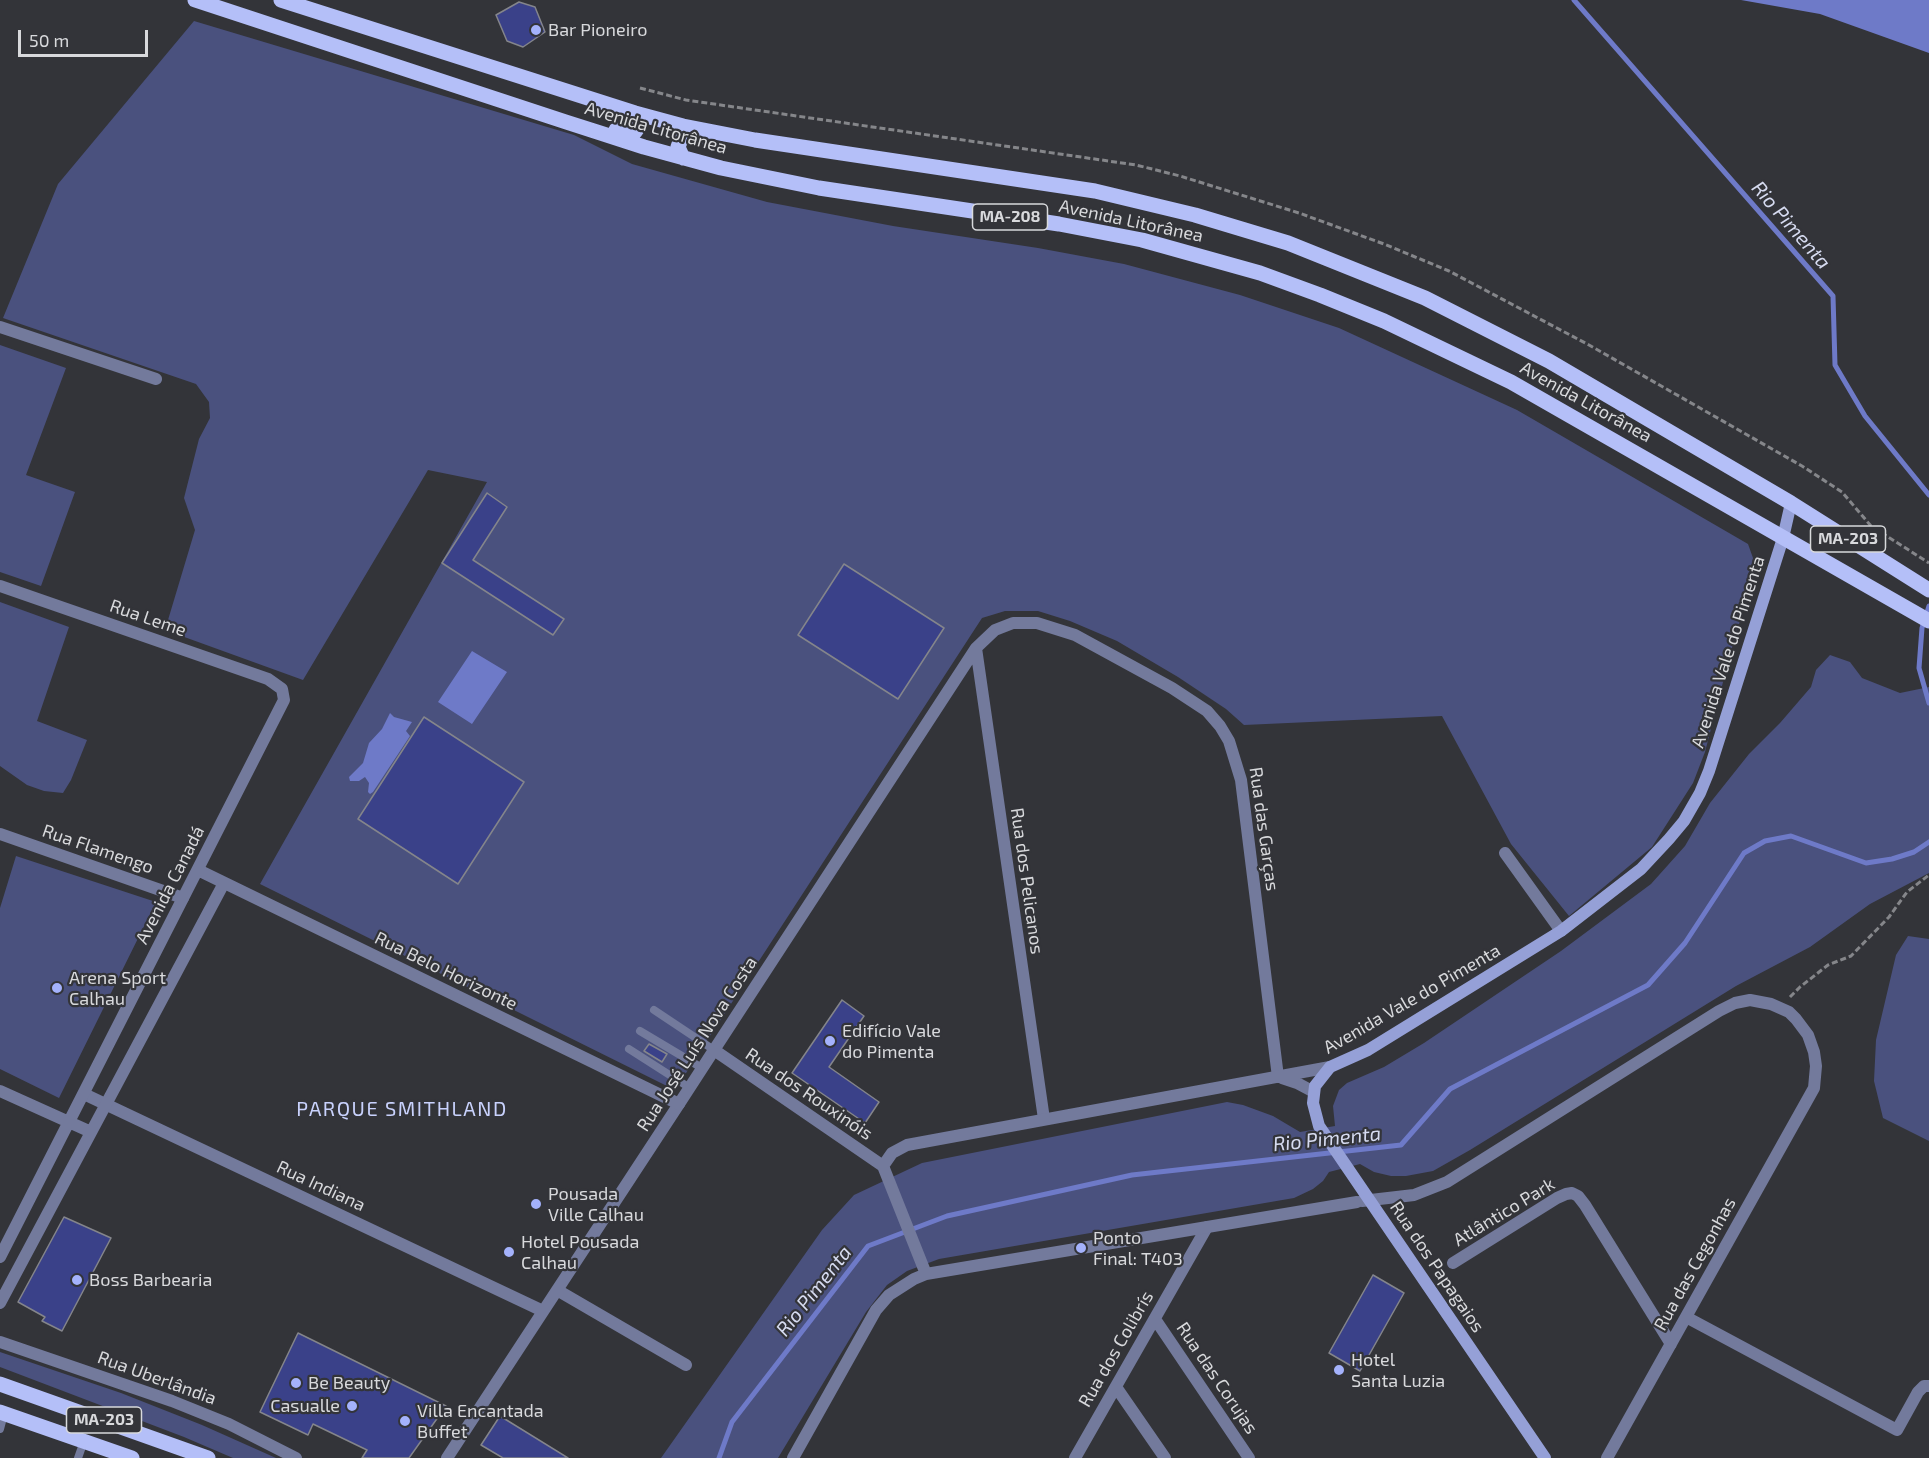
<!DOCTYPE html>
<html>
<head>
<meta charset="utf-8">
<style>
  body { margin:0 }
  #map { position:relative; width:1929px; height:1458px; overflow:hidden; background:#333439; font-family:"Exo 2",sans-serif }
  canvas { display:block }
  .scale { position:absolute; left:18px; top:30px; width:130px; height:27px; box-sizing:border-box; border:3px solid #d8d9dc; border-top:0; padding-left:8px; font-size:18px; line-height:21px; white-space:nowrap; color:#d8d9dc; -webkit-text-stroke:4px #333439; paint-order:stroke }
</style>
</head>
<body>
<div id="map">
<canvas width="1929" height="1458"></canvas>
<div class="scale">50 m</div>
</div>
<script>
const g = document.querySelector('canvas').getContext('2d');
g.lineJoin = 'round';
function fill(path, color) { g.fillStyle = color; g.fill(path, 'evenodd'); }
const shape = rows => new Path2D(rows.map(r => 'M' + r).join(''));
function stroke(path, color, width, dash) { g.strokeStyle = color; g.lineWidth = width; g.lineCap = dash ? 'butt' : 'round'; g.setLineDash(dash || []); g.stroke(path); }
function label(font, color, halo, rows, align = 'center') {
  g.font = font + ' "Exo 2",sans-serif'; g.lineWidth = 4.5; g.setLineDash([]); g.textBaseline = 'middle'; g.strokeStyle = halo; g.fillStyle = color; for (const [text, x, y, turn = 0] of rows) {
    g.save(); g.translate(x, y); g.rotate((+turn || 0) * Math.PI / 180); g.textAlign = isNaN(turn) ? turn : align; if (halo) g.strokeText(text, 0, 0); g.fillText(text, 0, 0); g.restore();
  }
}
const green = shape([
  [194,21,574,135,632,164,767,202,893,226,1038,248,1124,264,1240,295,1339,328,1517,410,1748,544,1753,558,1751,584,1731,651,1705,752,1693,783,1652,847,1569,916,1511,844,1442,716,1244,725,1226,709,1178,677,1117,641,1070,621,1038,611,1005,611,982,618,675,1090,260,884,487,482,428,470,303,680,165,630,195,530,184,498,199,439,210,418,209,402,196,384,3,318,58,184],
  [0,345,66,368,26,475,75,492,41,586,0,572],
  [0,602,69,627,37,721,87,740,71,780,63,793,44,791,27,785,0,766],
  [1830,655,1850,662,1862,678,1900,693,1929,687,1929,873,1870,904,1810,947,1736,986,1470,1150,1433,1171,1406,1176,1391,1176,1374,1172,1360,1164,1329,1172,1323,1181,1313,1189,1294,1198,939,1259,907,1271,887,1285,866,1312,778,1458,661,1458,822,1230,854,1195,922,1163,1227,1102,1243,1105,1273,1116,1300,1132,1335,1126,1333,1106,1339,1090,1347,1083,1384,1067,1424,1043,1561,951,1651,884,1685,846,1710,803,1749,754,1780,723,1811,687,1816,670],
  [16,856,156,902,59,1098,0,1069,0,908],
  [1908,936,1929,939,1929,1141,1883,1118,1874,1081,1876,1040,1896,955],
  [0,1352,121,1393,202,1425,276,1458,233,1458,184,1437,0,1367]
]);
const water = shape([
  [1741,0,1929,0,1929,53,1820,14],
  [472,651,507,672,472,724,438,702],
  [390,713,394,717,412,722,406,731,410,736,373,792,370,794,368,792,369,783,365,777,359,781,350,781,349,777,363,763,369,743,382,729]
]);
const stream = shape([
  [1574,0,1833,296,1835,365,1865,416,1929,495],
  [1929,606,1922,628,1919,668,1929,703],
  [719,1458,732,1422,868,1246,947,1216,1132,1175,1401,1145,1450,1089,1648,985,1685,943,1744,853,1765,841,1791,836,1866,863,1892,859,1914,852,1929,842]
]);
const building = shape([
  [519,2,535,7,545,32,523,47,507,41,496,15,519,2],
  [487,493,507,507,473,560,564,619,553,635,442,563,487,493],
  [844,564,944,628,898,699,798,635,844,564],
  [424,717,524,782,458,884,358,819,424,717],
  [842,1000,864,1016,829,1067,879,1102,865,1123,792,1073,842,1000],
  [649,1044,667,1054,662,1062,644,1051,649,1044],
  [64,1217,111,1238,62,1331,42,1321,45,1317,18,1302,64,1217],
  [1373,1275,1404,1293,1360,1371,1329,1353,1373,1275],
  [298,1333,446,1406,409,1458,362,1458,367,1450,313,1424,308,1435,260,1412,298,1333],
  [500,1416,568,1458,503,1458,481,1445,500,1416]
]);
const path = shape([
  [640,88,686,100,1136,165,1180,176,1299,213,1384,244,1449,271,1589,345,1802,466,1842,492,1871,526,1929,563],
  [1790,997,1800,987,1828,965,1851,956,1889,917,1907,892,1929,875]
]);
const service = shape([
  [654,1010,714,1050],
  [640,1031,702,1068],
  [629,1049,690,1088],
  [0,1429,4,1414],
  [78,1458,84,1441]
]);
const minor = shape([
  [0,327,156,379],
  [976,648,1044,1119],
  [0,834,183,898],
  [1505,853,1561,931],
  [714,1050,976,648,995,630,1013,623,1037,623,1075,635,1172,688,1207,711,1220,726,1229,741,1241,780,1278,1077],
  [84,1094,543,1311],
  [1362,1201,1414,1195,1447,1182,1719,1011,1735,1003,1750,1000,1771,1004,1789,1012,1796,1019,1808,1035,1814,1052,1816,1066,1814,1088,1607,1458],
  [1453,1263,1557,1198,1566,1194,1572,1193,1578,1196,1585,1205,1671,1344],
  [557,1290,686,1365],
  [1686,1317,1897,1430,1918,1392,1924,1386,1929,1386],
  [1155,1319,1249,1458],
  [0,1342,172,1401,229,1424,296,1458],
  [1116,1387,1165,1458],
  [447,1458,679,1104],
  [1075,1458,1207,1227]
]);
const tertiary = shape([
  [0,586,268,679,282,689,284,700,0,1257],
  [198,870,679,1104,714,1050,883,1166],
  [1282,1078,1297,1083,1314,1092],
  [0,1091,91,1132],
  [883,1166,892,1153,907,1145,1330,1067],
  [883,1166,926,1274],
  [0,1303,224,883],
  [793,1458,876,1310,889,1295,914,1279,926,1274,1357,1202]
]);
const secondary = shape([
  [1545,1458,1319,1126,1313,1103,1315,1086,1330,1067,1368,1050,1561,931,1641,869,1669,839,1684,821,1700,793,1709,771,1783,538,1791,503]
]);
const primary = shape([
  [195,0,566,122,644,147,721,168,819,188,1059,224,1142,240,1260,273,1320,295,1384,321,1511,382,1929,621],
  [281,0,635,113,683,126,755,140,1095,191,1195,215,1288,243,1425,298,1549,361,1791,503,1929,590],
  [616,130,629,134,635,132,640,125,635,113],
  [683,158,678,147,681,139,690,135,702,137],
  [0,1384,208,1458],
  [0,1412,132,1458]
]);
const markers = [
  [536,30,6,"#a4b2fc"],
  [57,988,6,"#a4b2fc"],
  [830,1041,6,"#a4b2fc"],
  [536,1204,6,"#a4b2fc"],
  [1081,1248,6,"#a4b2fc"],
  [509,1252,6,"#a4b2fc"],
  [77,1280,6,"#a4b2fc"],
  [1339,1370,6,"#a4b2fc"],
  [296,1383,6,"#a4b2fc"],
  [352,1406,6,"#a4b2fc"],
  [405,1421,6,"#a4b2fc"]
];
const shields = [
  [1010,217,75],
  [1848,539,75],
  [104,1420,75]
];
const shieldNames = [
  ["MA-208",1010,217],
  ["MA-203",1848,539],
  ["MA-203",104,1420]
];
const poiNames = [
  ["Bar Pioneiro",548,30],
  ["Arena Sport",69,978],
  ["Calhau",69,999],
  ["Edifício Vale",842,1031],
  ["do Pimenta",842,1052],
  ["Pousada",548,1194],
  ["Ville Calhau",548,1215],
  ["Ponto",1093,1238],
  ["Final: T403",1093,1259],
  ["Hotel Pousada",521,1242],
  ["Calhau",521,1263],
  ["Boss Barbearia",89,1280],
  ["Hotel",1351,1360],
  ["Santa Luzia",1351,1381],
  ["Be Beauty",308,1383],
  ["Casualle",340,1406,"right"],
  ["Villa Encantada",417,1411],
  ["Buffet",417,1432]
];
const streetNames = [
  ["Avenida Litorânea",656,128,16],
  ["Avenida Litorânea",1131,221,12],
  ["Avenida Litorânea",1586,402,29],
  ["Rua Leme",148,618,19],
  ["Avenida Vale do Pimenta",1728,652,-72],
  ["Rua das Garças",1264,829,82],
  ["Rua Flamengo",98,849,19],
  ["Rua dos Pelicanos",1027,881,82],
  ["Avenida Canadá",170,885,-63],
  ["Rua Belo Horizonte",446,971,26],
  ["Avenida Vale do Pimenta",1412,999,-30],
  ["Rua José Luís Nova Costa",697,1044,-57],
  ["Rua dos Rouxinóis",809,1094,34],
  ["Rua Indiana",321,1186,25],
  ["Atlântico Park",1504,1212,-31],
  ["Rua das Cegonhas",1695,1264,-61],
  ["Rua dos Papagaios",1437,1267,56],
  ["Rua dos Colibrís",1116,1349,-60],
  ["Rua Uberlândia",157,1378,20],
  ["Rua das Corujas",1217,1378,56]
];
const waterNames = [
  ["Rio Pimenta",1791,225,49],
  ["Rio Pimenta",1327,1139,-6],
  ["Rio Pimenta",814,1291,-52]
];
const neighbourhoodNames = [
  ["PARQUE SMITHLAND",402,1109]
];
fill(green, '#4a517e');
fill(water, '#6e7ac8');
stroke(stream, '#6e7ac8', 5);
fill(building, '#3a4189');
stroke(building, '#84858b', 1.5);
stroke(path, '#85868a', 3, [6, 3]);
stroke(service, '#737a9c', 8);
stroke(minor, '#737a9c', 12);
stroke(tertiary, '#737a9c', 12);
stroke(secondary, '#95a0d7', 12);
stroke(primary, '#b4bff8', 15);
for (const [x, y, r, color] of markers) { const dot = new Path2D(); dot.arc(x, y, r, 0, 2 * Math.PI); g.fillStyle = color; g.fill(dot); stroke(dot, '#333439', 2); }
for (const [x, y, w] of shields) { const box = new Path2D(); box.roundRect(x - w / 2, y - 13, w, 26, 4.5); g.fillStyle = '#333439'; g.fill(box); stroke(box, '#d8d9dc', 1.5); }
label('bold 16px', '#d8d9dc', null, shieldNames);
label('18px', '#d8d9dc', '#333439', poiNames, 'left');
label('18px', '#d8d9dc', '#333439', streetNames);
label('italic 20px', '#d6dbf0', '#333439', waterNames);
g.letterSpacing = '1.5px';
label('20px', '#c9d2fd', '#333439', neighbourhoodNames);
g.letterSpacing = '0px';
</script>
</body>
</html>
